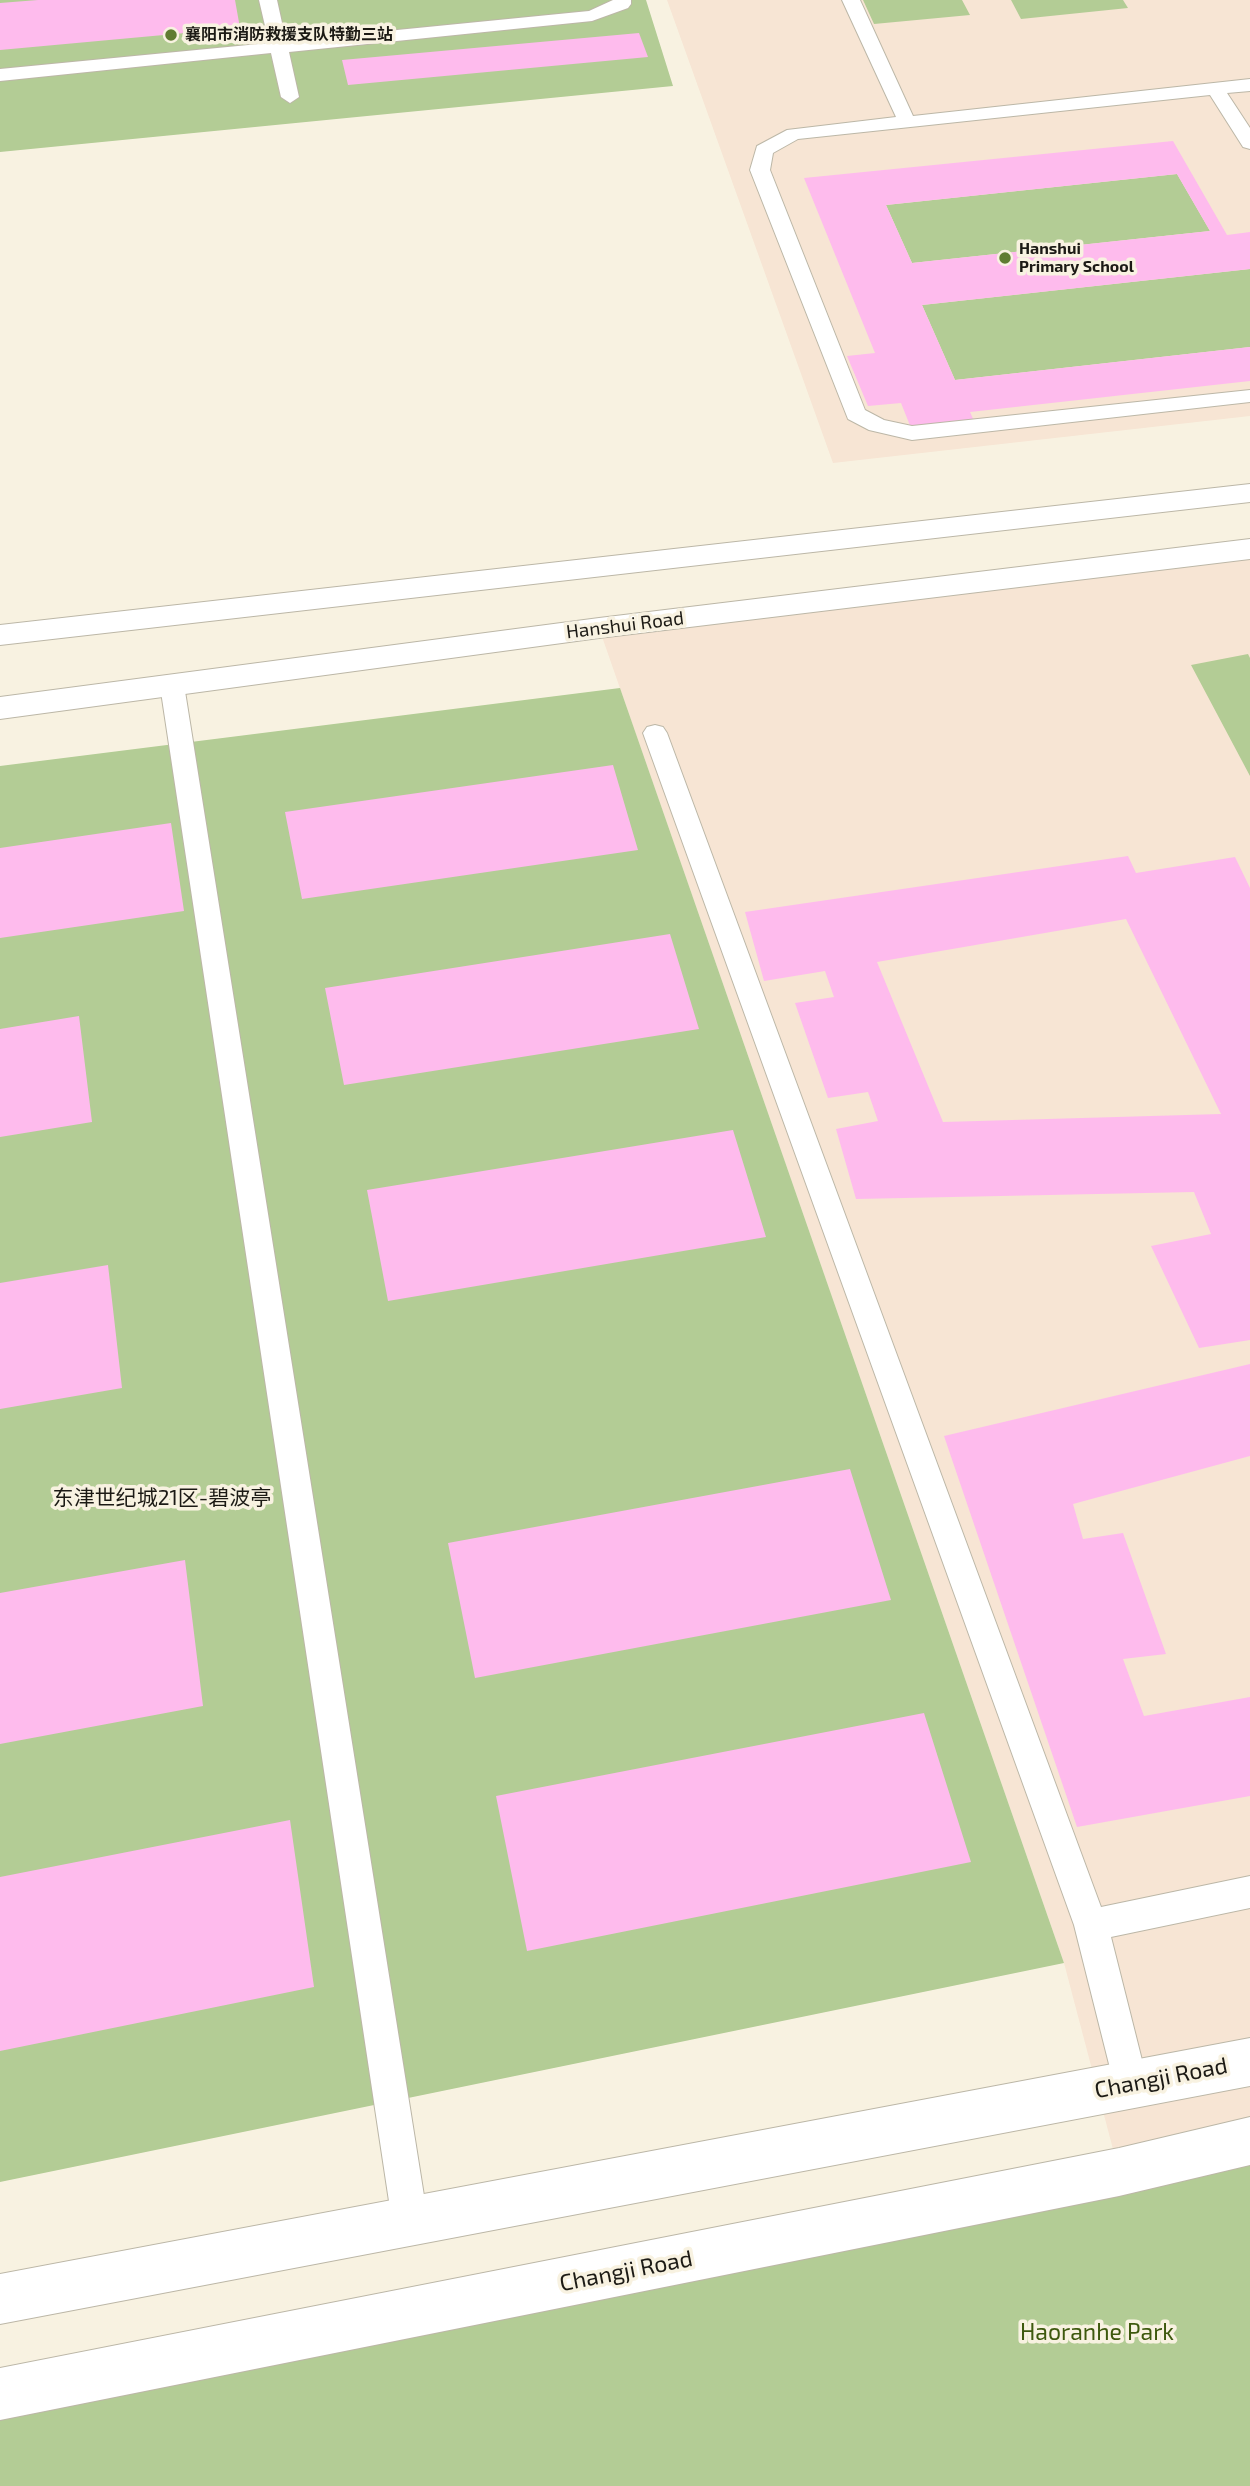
<!DOCTYPE html>
<html>
<head>
<meta charset="utf-8">
<style>
  body { margin:0 }
  canvas { display:block; background:#f8f2e1 }
</style>
</head>
<body>
<canvas width="1250" height="2486"></canvas>
<script>
const g = document.querySelector('canvas').getContext('2d');
g.lineJoin = 'round';
function fill(path, color) { g.fillStyle = color; g.fill(path, 'evenodd'); }
const shape = rows => new Path2D(rows.map(r => 'M' + r).join(''));
function stroke(path, color, width, dash) { g.strokeStyle = color; g.lineWidth = width; g.lineCap = dash ? 'butt' : 'round'; g.setLineDash(dash || []); g.stroke(path); }
function label(font, color, halo, rows, align = 'center') {
  g.font = font + ' "Exo 2","Noto Sans SC",sans-serif'; g.lineWidth = 7; g.setLineDash([]); g.textBaseline = 'middle'; g.strokeStyle = halo; g.fillStyle = color; for (const [text, x, y, turn = 0] of rows) {
    g.save(); g.translate(x, y); g.rotate((+turn || 0) * Math.PI / 180); g.textAlign = isNaN(turn) ? turn : align; if (halo) g.strokeText(text, 0, 0); g.fillText(text, 0, 0); g.restore();
  }
}
const education = shape([
  [667,0,1250,0,1250,416,833,463],
  [1250,549,1250,2141,1119,2172,1064,1963,599,628]
]);
const green = shape([
  [0,0,646,0,673,86,0,152],
  [863,0,962,0,970,15,874,24],
  [1011,0,1123,0,1128,8,1021,19],
  [1177,174,1210,231,912,263,886,205],
  [1250,269,1250,347,955,380,922,305],
  [1248,654,1250,658,1250,776,1191,665],
  [620,688,1064,1963,0,2182,0,766],
  [1250,2141,1250,2486,0,2486,0,2394]
]);
const building = shape([
  [38,0,235,0,240,28,0,50,0,3],
  [639,33,648,57,348,85,342,60],
  [1173,141,1227,235,1250,232,1250,269,922,305,955,380,1250,347,1250,381,970,412,974,421,911,428,901,403,868,406,847,356,875,353,804,178],
  [1177,174,1210,231,912,263,886,205],
  [613,765,638,850,302,899,285,812],
  [171,823,184,911,0,938,0,848],
  [1128,856,1136,873,1235,857,1250,888,1250,1340,1199,1348,1151,1246,1211,1234,1194,1192,856,1199,836,1129,878,1121,868,1092,828,1098,795,1003,834,997,825,971,764,981,745,912],
  [1126,919,1221,1114,943,1122,877,962],
  [670,934,699,1029,344,1085,325,988],
  [79,1016,92,1122,0,1137,0,1029],
  [733,1130,766,1237,388,1301,367,1190],
  [108,1265,122,1388,0,1409,0,1283],
  [1250,1364,1250,1456,1073,1504,1083,1539,1123,1533,1166,1654,1123,1659,1144,1716,1250,1697,1250,1796,1077,1827,944,1436],
  [850,1469,891,1600,475,1678,448,1543],
  [185,1560,203,1706,0,1744,0,1593],
  [924,1713,971,1862,527,1951,496,1796],
  [290,1820,314,1987,0,2051,0,1877]
]);
const service = shape([
  [259,0,277,0,286,41,589,11,613,0,631,0,631,4,628,8,592,21,289,52,299,97,290,103,281,97,271,53,0,81,0,69,269,43,259,0],
  [842,0,860,0,913,116,1250,79,1250,91,1227,93,1250,128,1250,149,1243,147,1210,95,798,139,773,153,770,170,865,410,884,420,912,426,1250,390,1250,402,912,440,869,430,848,419,750,170,757,146,787,130,896,117,842,0],
  [172,677,180,679,184,685,428,2221,423,2234,410,2239,397,2234,392,2221,160,685,164,679,172,677],
  [655,725,663,727,667,733,1101,1907,1250,1876,1250,1908,1111,1937,1148,2084,1143,2096,1131,2101,1119,2096,1114,2084,1074,1925,643,733,647,727,655,725]
]);
const tertiary = shape([
  [1250,2038,1250,2086,0,2324,0,2274,1250,2038],
  [1250,2117,1250,2165,1119,2196,0,2420,0,2368,1119,2148,1250,2117]
]);
const secondary = shape([
  [1250,484,1250,502,0,645,0,625,1250,484],
  [1250,539,1250,559,599,638,0,719,0,697,599,618,1250,539]
]);
const markers = [
  [171,35,7,"#5f7c31"],
  [1005,258,7,"#5f7c31"]
];
const farPoinames = [
  ["襄阳市消防救援支队特勤三站",185,35],
  ["Hanshui",1019,249],
  ["Primary School",1019,267]
];
const streetNames = [
  ["Hanshui Road",625,625,-7]
];
const neighbourhoodNames = [
  ["东津世纪城21区-碧波亭",162,1498]
];
const nearStreetnames = [
  ["Changji Road",1161,2078,-11],
  ["Changji Road",626,2271,-11]
];
const nearParknames = [
  ["Haoranhe Park",1097,2332]
];
fill(education, '#f7e5d4');
fill(green, '#b3cc95');
fill(building, '#febbed');
stroke(service, '#bcb7a7', 2);
stroke(tertiary, '#bcb7a7', 2);
stroke(secondary, '#bcb7a7', 2);
fill(service, '#fff');
fill(tertiary, '#fff');
fill(secondary, '#fff');
for (const [x, y, r, color] of markers) { const dot = new Path2D(); dot.arc(x, y, r, 0, 2 * Math.PI); g.fillStyle = color; g.fill(dot); stroke(dot, '#f8f2e1', 2.5); }
label('bold 16px', '#1c1a15', '#f8f2e1', farPoinames, 'left');
label('19px', '#1c1a15', '#f8f2e1', streetNames);
label('21px', '#1c1a15', '#f8f2e1', neighbourhoodNames);
label('23px', '#1c1a15', '#f8f2e1', nearStreetnames);
label('23px', '#3e590e', '#f8f2e1', nearParknames);
</script>
</body>
</html>
